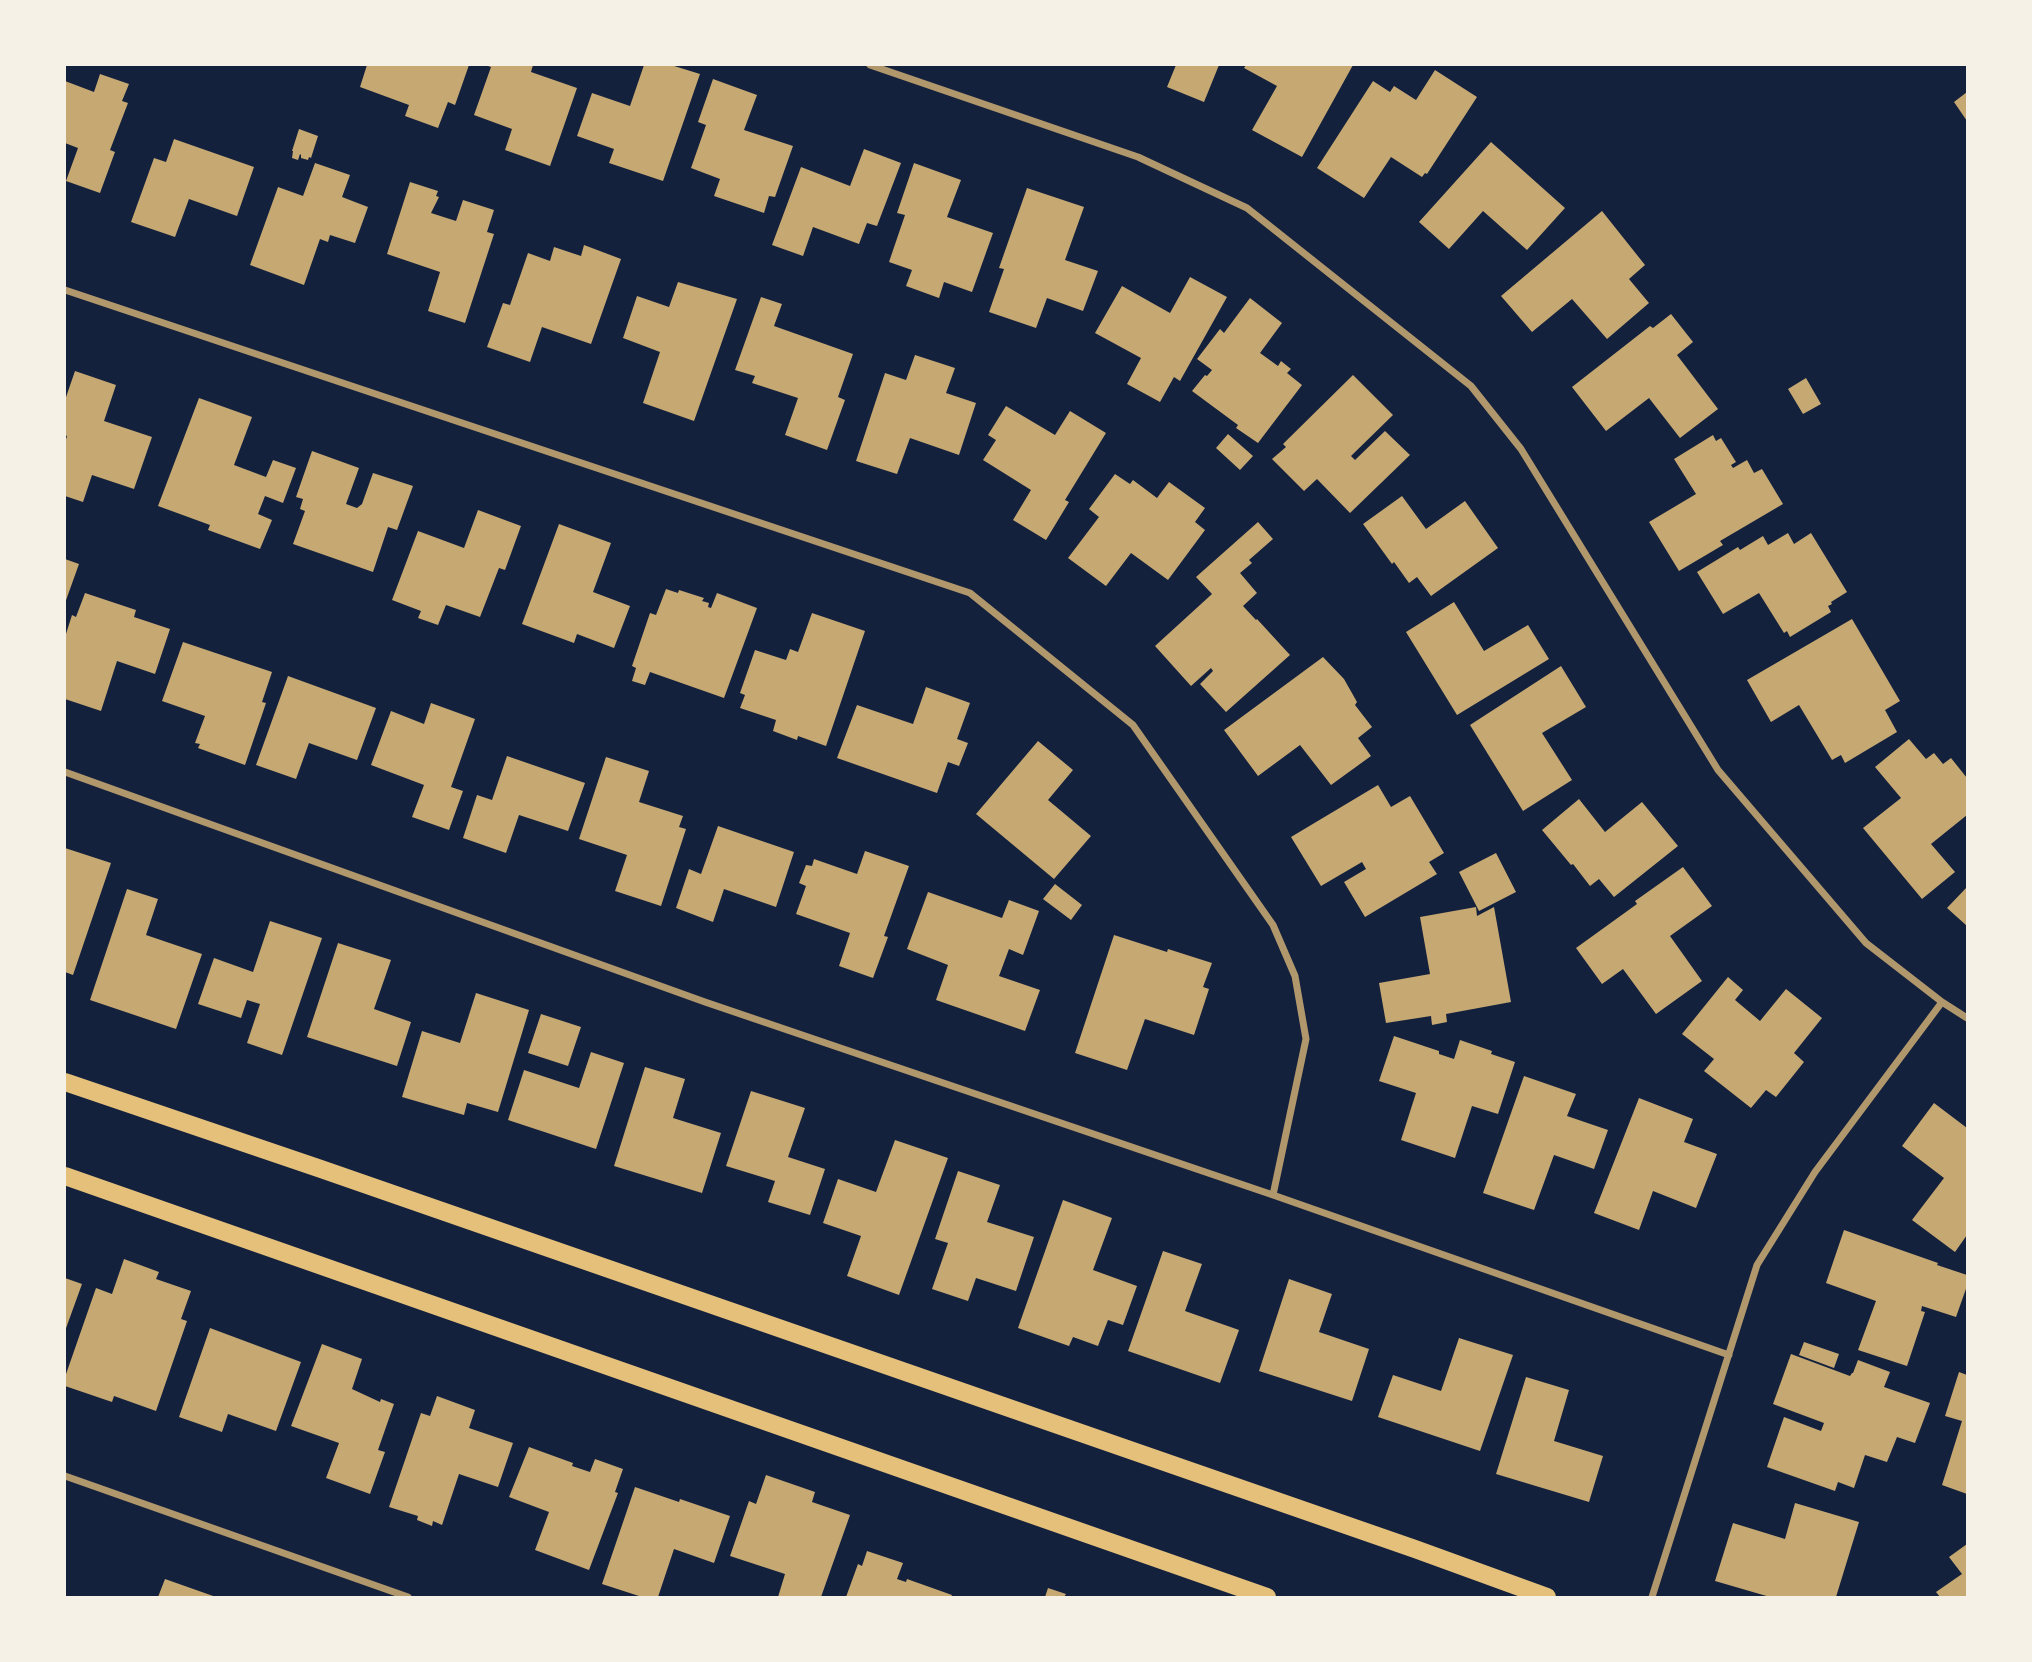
<!DOCTYPE html>
<html>
<head>
<meta charset="utf-8">
<style>
  body { margin:0 }
  #map { position:relative; width:2032px; height:1662px; overflow:hidden; background:#14213d; font-family:"Asap Condensed",sans-serif }
  canvas { display:block }
  .frame { position:absolute; inset:0; border:66px solid #f6f1e7; pointer-events:none }
</style>
</head>
<body>
<div id="map">
<canvas width="2032" height="1662"></canvas>
<div class="frame"></div>
</div>
<script>
const g = document.querySelector('canvas').getContext('2d');
g.lineJoin = 'round';
function fill(path, color) { g.fillStyle = color; g.fill(path, 'evenodd'); }
const shape = rows => new Path2D(rows.map(r => 'M' + r).join(''));
function stroke(path, color, width, dash) { g.strokeStyle = color; g.lineWidth = width; g.lineCap = dash ? 'butt' : 'round'; g.setLineDash(dash || []); g.stroke(path); }
const building = shape([
  [367,65,469,65,455,105,448,102,438,128,405,116,409,105,360,87],
  [485,65,533,65,531,72,577,88,550,166,505,150,512,129,474,115,491,67],
  [644,65,671,65,700,74,663,181,609,163,614,149,577,136,592,93,630,106],
  [1176,65,1219,65,1204,102,1167,87],
  [1246,65,1353,65,1302,157,1252,130,1277,86,1244,68],
  [1435,70,1477,97,1427,174,1425,173,1422,177,1391,157,1364,198,1317,168,1373,81,1390,92,1394,86,1416,100],
  [100,74,129,84,122,101,128,103,110,150,115,152,100,193,66,181,78,148,65,143,65,81,94,92],
  [713,79,757,95,744,130,793,146,775,197,769,196,764,213,714,196,720,179,691,168,706,125,698,122],
  [1967,92,1967,121,1954,102],
  [299,129,318,136,311,158,309,157,308,160,301,158,301,155,300,154,298,160,292,158,293,151,292,151],
  [174,139,254,167,237,216,189,199,175,237,131,222,154,158,166,162],
  [1491,142,1565,208,1527,250,1483,211,1449,249,1419,222],
  [864,149,901,163,877,226,867,223,859,244,813,227,803,256,772,245,801,167,850,186],
  [315,163,350,175,342,197,368,207,355,243,330,235,328,242,320,239,304,285,250,265,278,187,303,196],
  [914,163,961,180,947,217,993,233,972,292,944,282,939,298,906,286,912,270,889,262,905,215,897,213],
  [410,182,438,191,436,196,439,197,431,213,456,221,463,200,494,210,487,232,494,234,465,323,428,311,440,272,387,254],
  [1027,188,1084,207,1065,260,1098,271,1083,311,1047,298,1036,328,989,312,1004,269,999,268],
  [1602,211,1645,265,1629,279,1649,303,1607,339,1572,299,1532,332,1501,296],
  [584,245,621,259,591,344,542,327,530,362,487,347,503,303,510,305,528,253,550,261,554,247,581,256],
  [1190,277,1227,297,1180,381,1174,377,1160,402,1127,384,1141,358,1095,333,1122,286,1170,313],
  [678,282,737,299,694,421,643,403,660,352,623,338,637,296,669,307],
  [761,297,782,304,774,326,853,354,838,397,845,400,827,450,785,435,798,398,752,383,755,376,735,370],
  [1250,298,1282,323,1260,353,1278,366,1281,361,1291,369,1287,373,1302,385,1258,443,1236,428,1238,425,1192,391,1205,375,1207,376,1212,370,1197,359,1220,329,1224,333],
  [1671,314,1693,342,1677,355,1718,409,1680,438,1649,398,1606,431,1572,387,1650,326,1653,328],
  [915,355,955,368,946,393,976,403,959,455,910,438,897,474,856,461,885,373,906,380],
  [75,371,116,385,104,421,152,437,134,489,92,475,83,502,65,496,65,443,67,436,65,435,65,400],
  [1353,375,1393,415,1351,456,1355,460,1385,431,1410,455,1350,513,1317,479,1304,491,1272,459,1286,447,1283,444],
  [1806,378,1821,404,1803,414,1788,389],
  [199,398,252,417,234,465,266,477,273,460,296,468,283,503,265,496,258,514,272,520,260,549,208,530,210,525,158,506],
  [1006,406,1055,435,1070,411,1106,433,1065,500,1069,502,1046,540,1013,520,1031,490,983,460,996,440,988,435],
  [1228,434,1253,456,1240,470,1216,448],
  [1713,435,1716,441,1721,438,1736,462,1731,465,1733,468,1747,460,1754,473,1762,469,1783,504,1720,541,1723,545,1679,571,1649,522,1696,494,1674,459],
  [312,451,359,468,346,504,357,508,362,504,373,473,413,486,397,530,388,527,373,572,293,544,305,511,300,509,303,499,296,497],
  [1115,474,1130,484,1133,480,1157,498,1169,482,1205,508,1195,522,1205,530,1168,580,1131,553,1106,586,1068,558,1099,517,1089,509],
  [1402,496,1426,529,1465,501,1498,548,1431,596,1417,577,1409,583,1394,562,1392,564,1363,524],
  [478,510,521,526,505,570,499,568,480,617,446,605,438,625,418,618,421,611,392,600,418,531,464,548],
  [1258,522,1273,539,1249,560,1252,563,1240,573,1257,593,1243,606,1256,620,1257,619,1290,655,1226,712,1200,684,1213,671,1211,668,1191,686,1155,646,1212,594,1196,577],
  [559,524,611,543,593,592,630,606,614,648,577,634,574,643,522,624],
  [1788,533,1794,544,1811,533,1847,592,1831,602,1832,604,1828,606,1831,612,1790,637,1787,631,1784,633,1759,593,1723,614,1697,572,1738,547,1740,550,1763,536,1768,545],
  [65,559,79,564,65,603],
  [666,589,678,593,679,590,704,598,702,601,709,603,708,607,711,608,717,593,757,608,724,698,650,672,645,685,632,681,636,668,632,666,650,613,656,615],
  [85,593,136,610,134,617,170,629,155,674,117,661,101,711,65,699,65,637,72,615,76,617],
  [1454,602,1484,651,1528,625,1549,659,1457,715,1406,632],
  [812,613,865,631,826,746,798,736,797,740,773,731,776,720,740,708,745,695,740,693,755,650,786,660,790,649,798,652],
  [1852,619,1900,701,1885,710,1897,732,1845,763,1841,755,1832,760,1799,705,1771,722,1747,680],
  [183,642,272,672,262,702,266,703,245,765,198,748,200,744,195,743,205,716,162,701],
  [1323,657,1344,679,1357,702,1355,705,1372,727,1358,738,1371,756,1331,785,1300,745,1258,776,1224,730],
  [1561,666,1586,707,1542,733,1572,780,1523,811,1470,725],
  [288,676,376,708,357,760,309,743,296,779,256,765],
  [926,687,970,703,957,739,968,743,959,766,948,762,937,793,837,758,857,705,913,724],
  [431,703,475,719,451,787,463,791,449,830,412,817,424,785,371,765,391,711,424,724],
  [1909,739,1926,759,1934,753,1943,764,1951,758,1967,778,1967,815,1931,844,1955,872,1922,899,1863,828,1901,798,1875,767],
  [1038,741,1073,770,1048,800,1091,836,1054,879,976,814],
  [507,756,585,783,568,831,519,815,506,853,463,838,477,795,492,800],
  [606,757,649,771,639,802,683,816,679,827,686,829,661,906,615,891,627,855,579,839],
  [1378,785,1391,807,1410,796,1444,853,1429,862,1437,874,1365,917,1344,882,1366,869,1362,862,1321,886,1291,837],
  [1579,799,1605,832,1642,802,1678,846,1614,897,1599,879,1590,886,1573,864,1571,865,1542,830],
  [718,826,794,852,776,907,724,889,713,922,676,908,689,869,701,874],
  [65,848,111,863,73,975,65,972],
  [865,851,909,866,884,936,888,937,873,978,839,966,850,933,796,914,806,886,799,883,806,865,812,866,814,859,857,874],
  [1496,853,1516,892,1479,911,1459,872],
  [1683,867,1712,906,1670,936,1702,981,1656,1014,1623,969,1602,984,1576,948,1637,904,1635,901],
  [1055,884,1082,905,1071,920,1043,899],
  [1967,887,1967,926,1947,908],
  [127,889,158,899,146,935,202,954,176,1029,90,1000],
  [928,892,1002,918,1009,900,1039,911,1023,955,1009,949,999,976,1040,990,1025,1031,936,1000,948,965,907,949],
  [1476,907,1477,916,1494,907,1511,1002,1446,1014,1447,1022,1432,1025,1431,1016,1386,1023,1379,983,1430,974,1420,917],
  [270,921,322,938,282,1055,247,1043,260,1004,247,1000,241,1018,198,1004,214,958,253,972],
  [1114,935,1167,952,1168,949,1212,963,1203,987,1209,989,1194,1035,1145,1019,1127,1070,1075,1053],
  [338,943,391,960,374,1009,411,1022,397,1066,307,1037],
  [1728,977,1743,990,1735,1000,1760,1021,1786,989,1822,1018,1794,1053,1804,1062,1776,1097,1766,1090,1751,1108,1704,1071,1714,1059,1682,1034],
  [476,993,529,1010,498,1112,467,1103,464,1115,402,1097,422,1031,460,1043],
  [541,1014,581,1027,568,1066,528,1053],
  [1394,1036,1439,1051,1439,1054,1454,1059,1460,1040,1492,1051,1491,1054,1515,1062,1498,1114,1472,1106,1455,1158,1401,1140,1416,1093,1379,1081],
  [591,1052,624,1063,596,1149,508,1120,524,1070,579,1088],
  [645,1067,685,1079,673,1118,721,1133,702,1193,614,1166],
  [1524,1076,1576,1094,1567,1116,1608,1130,1594,1169,1554,1155,1534,1210,1483,1193],
  [751,1091,805,1108,788,1157,825,1169,810,1215,768,1202,775,1181,726,1166],
  [1639,1098,1693,1119,1684,1142,1717,1154,1696,1208,1653,1191,1639,1230,1594,1213],
  [1934,1103,1967,1128,1967,1235,1955,1252,1912,1220,1944,1178,1902,1146],
  [895,1140,948,1158,899,1295,847,1276,861,1236,823,1223,838,1179,876,1192],
  [958,1171,1000,1185,987,1222,1034,1237,1016,1291,976,1278,968,1301,932,1289,948,1243,935,1239],
  [1063,1200,1112,1218,1093,1270,1137,1286,1123,1325,1108,1320,1098,1346,1073,1337,1069,1346,1018,1328],
  [1844,1230,1938,1263,1937,1265,1967,1275,1967,1286,1956,1317,1922,1306,1921,1311,1925,1312,1907,1366,1858,1350,1876,1301,1826,1283],
  [1163,1251,1202,1264,1185,1311,1239,1330,1220,1383,1128,1351],
  [124,1259,159,1272,156,1279,191,1291,181,1319,187,1321,156,1411,114,1396,112,1402,65,1386,65,1377,96,1288,112,1294],
  [65,1278,82,1284,65,1331],
  [1289,1279,1332,1294,1319,1332,1369,1349,1352,1401,1259,1371],
  [210,1328,301,1362,276,1431,228,1414,222,1432,179,1417],
  [1459,1338,1513,1355,1480,1451,1378,1417,1393,1375,1441,1391],
  [1804,1342,1839,1354,1834,1368,1799,1355],
  [322,1344,362,1359,352,1389,380,1402,381,1399,394,1404,378,1450,385,1452,370,1494,326,1478,339,1443,291,1426],
  [1791,1354,1850,1376,1852,1373,1853,1373,1858,1360,1890,1372,1884,1387,1930,1403,1915,1443,1897,1437,1887,1462,1865,1455,1854,1488,1838,1482,1835,1491,1767,1467,1784,1417,1821,1431,1824,1423,1773,1404],
  [1959,1372,1967,1375,1967,1494,1942,1485,1962,1421,1945,1416],
  [1526,1377,1569,1390,1554,1441,1603,1456,1589,1502,1496,1474],
  [437,1396,475,1410,469,1428,513,1443,498,1487,459,1474,442,1525,433,1521,432,1526,417,1520,418,1516,389,1507,421,1413,430,1416],
  [529,1447,573,1463,572,1466,590,1472,595,1459,623,1469,615,1492,618,1493,589,1570,535,1550,549,1512,509,1497],
  [766,1475,815,1492,812,1502,850,1515,821,1597,778,1597,785,1574,730,1556,749,1501,756,1504],
  [635,1487,679,1502,680,1499,730,1516,714,1563,674,1549,658,1597,642,1597,602,1584],
  [1795,1503,1859,1522,1836,1597,1770,1597,1715,1581,1733,1523,1785,1539],
  [1967,1544,1967,1597,1940,1597,1936,1592,1962,1574,1949,1557],
  [867,1551,903,1563,897,1579,906,1582,907,1579,952,1595,951,1597,846,1597,858,1564,862,1566],
  [165,1579,216,1597,158,1597],
  [1048,1588,1066,1594,1064,1597,1045,1597]
]);
const minor = shape([
  [870,65,1138,157,1247,208,1471,386,1521,449,1718,770,1866,943,1942,1002,1967,1018],
  [65,290,970,593,1133,725,1273,925,1295,976,1306,1039,1273,1195],
  [65,772,705,1002,1273,1195,1729,1355],
  [65,1476,408,1597],
  [1652,1597,1757,1265,1815,1172,1942,1002]
]);
const primary = shape([
  [65,1082,321,1169,1415,1549,1547,1597],
  [65,1176,1267,1597]
]);
fill(building, '#c6a872');
stroke(minor, '#b1986c', 7);
stroke(primary, '#e5c07b', 18);
</script>
</body>
</html>
